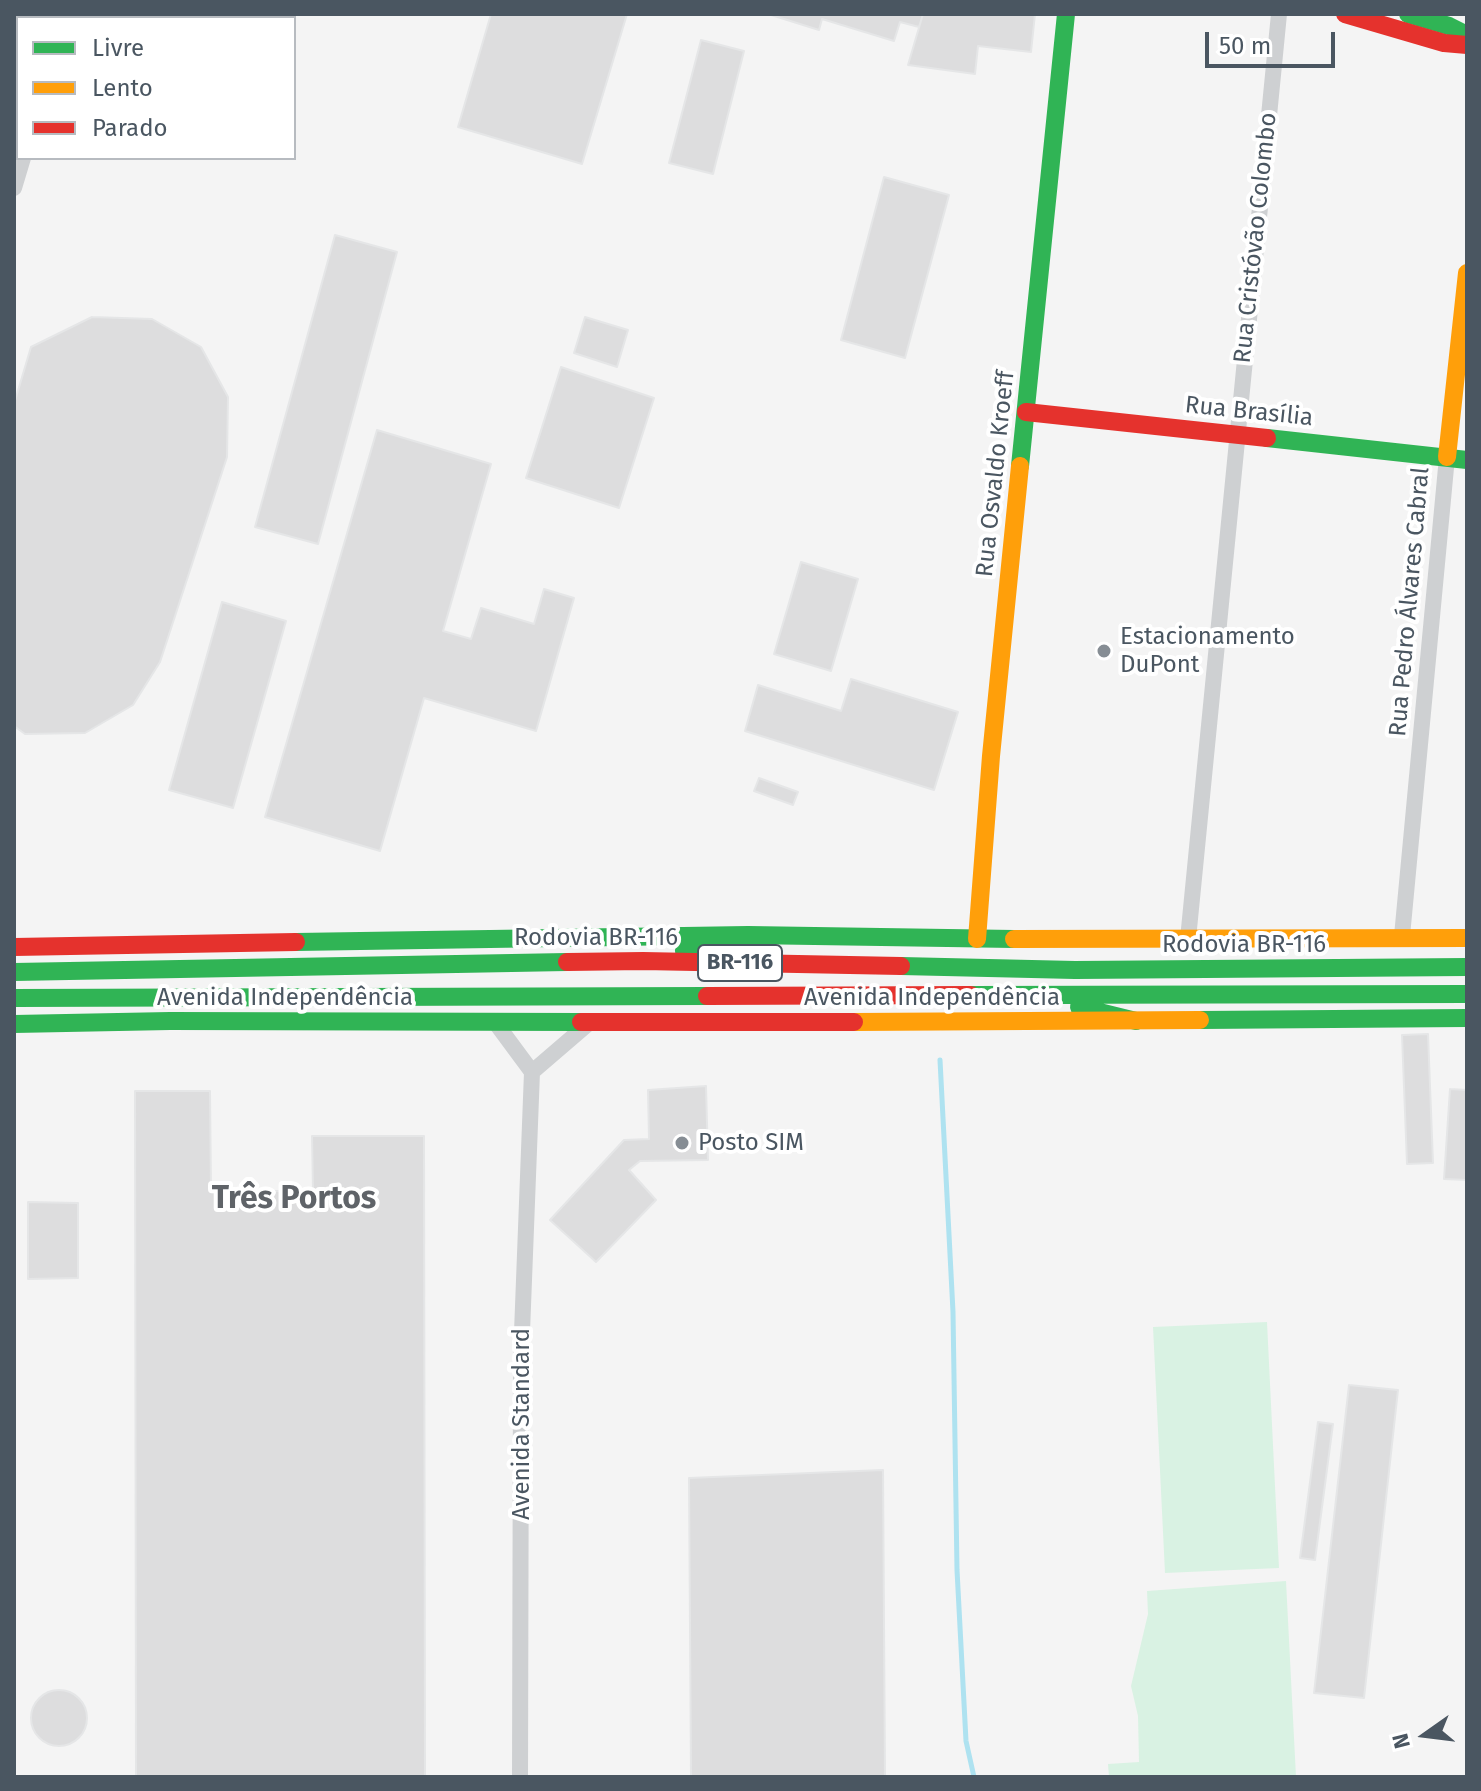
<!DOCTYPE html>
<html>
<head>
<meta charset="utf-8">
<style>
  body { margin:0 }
  #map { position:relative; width:1481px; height:1791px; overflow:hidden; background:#f4f4f4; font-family:"Fira Sans",sans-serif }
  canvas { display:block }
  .frame { position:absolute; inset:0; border:16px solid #4a5661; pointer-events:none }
  .legend { position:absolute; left:16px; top:16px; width:280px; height:144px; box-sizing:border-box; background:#fff; border:2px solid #b7bbc0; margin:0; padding:10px 14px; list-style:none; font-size:24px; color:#4a5661 }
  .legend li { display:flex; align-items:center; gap:16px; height:40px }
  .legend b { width:40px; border:2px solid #b7bbc0 }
  .north { position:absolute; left:1385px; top:1695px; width:80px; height:80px; -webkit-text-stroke:6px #fff; paint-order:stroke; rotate:256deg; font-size:22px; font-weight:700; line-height:32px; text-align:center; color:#4a5661 }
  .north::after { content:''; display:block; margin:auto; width:28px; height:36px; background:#4a5661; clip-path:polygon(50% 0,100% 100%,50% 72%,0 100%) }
  .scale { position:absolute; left:1205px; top:32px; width:130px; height:36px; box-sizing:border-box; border:4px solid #4a5661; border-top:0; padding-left:10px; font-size:24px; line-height:28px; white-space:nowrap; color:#4a5661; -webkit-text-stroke:6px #fff; paint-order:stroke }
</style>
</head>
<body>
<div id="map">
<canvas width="1481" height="1791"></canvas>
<div class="frame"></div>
<ul class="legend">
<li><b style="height:10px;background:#30b455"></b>Livre</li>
<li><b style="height:10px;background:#ff9f0a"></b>Lento</li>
<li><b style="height:10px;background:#e5322d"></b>Parado</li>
</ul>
<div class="north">N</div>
<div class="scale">50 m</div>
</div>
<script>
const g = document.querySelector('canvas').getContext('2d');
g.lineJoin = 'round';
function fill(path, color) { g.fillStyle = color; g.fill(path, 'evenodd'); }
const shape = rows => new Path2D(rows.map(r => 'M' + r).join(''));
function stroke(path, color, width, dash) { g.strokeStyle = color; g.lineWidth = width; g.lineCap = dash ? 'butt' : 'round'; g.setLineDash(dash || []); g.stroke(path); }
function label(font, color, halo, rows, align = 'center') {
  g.font = font + ' "Fira Sans",sans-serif'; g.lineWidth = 8; g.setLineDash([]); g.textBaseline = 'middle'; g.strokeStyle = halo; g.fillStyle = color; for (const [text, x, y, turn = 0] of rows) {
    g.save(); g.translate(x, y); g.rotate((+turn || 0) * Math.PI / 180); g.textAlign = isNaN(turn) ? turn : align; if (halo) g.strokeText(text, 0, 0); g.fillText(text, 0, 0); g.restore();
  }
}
const green = shape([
  [1267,1322,1279,1568,1165,1573,1153,1327],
  [1286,1581,1296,1777,1109,1777,1108,1764,1139,1762,1138,1716,1131,1686,1148,1614,1147,1591]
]);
const stream = shape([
  [940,1060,953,1312,957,1570,966,1741,974,1777]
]);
const building = shape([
  [491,14,627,14,582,164,458,127,491,14],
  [768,14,923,14,919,27,900,22,894,41,822,19,819,30,768,14],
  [923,14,1035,14,1031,52,978,46,975,74,908,65,923,14],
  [701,40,744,51,713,174,669,163,701,40],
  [884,177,949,195,905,358,841,340,884,177],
  [335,235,397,252,318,544,255,527,335,235],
  [92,317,152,319,201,347,228,397,227,457,160,662,133,705,85,733,25,734,14,726,14,404,31,347,92,317],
  [585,317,628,330,617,367,574,353,585,317],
  [561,367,654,398,619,508,526,478,561,367],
  [377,430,491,464,443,631,471,639,481,608,534,624,544,589,574,598,536,731,424,698,380,851,265,817,377,430],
  [801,562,858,579,831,671,774,654,801,562],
  [222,602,286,621,233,808,169,790,222,602],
  [851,679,958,712,934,790,745,731,758,685,841,711,851,679],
  [759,778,798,792,793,805,754,791,759,778],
  [1428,1034,1433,1163,1407,1164,1402,1035,1428,1034],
  [706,1086,708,1160,640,1161,629,1170,656,1200,596,1262,550,1220,624,1140,649,1139,648,1090,706,1086],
  [1450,1089,1467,1090,1467,1180,1444,1179,1450,1089],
  [135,1091,210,1091,211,1191,313,1191,312,1136,424,1136,425,1777,136,1777,135,1091],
  [28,1202,78,1203,78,1278,28,1279,28,1202],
  [1349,1385,1398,1390,1364,1698,1314,1693,1349,1385],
  [1318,1422,1333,1424,1315,1560,1300,1558,1318,1422],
  [883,1470,885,1777,691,1777,689,1478,883,1470],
  '31 1718a28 28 0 1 1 56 0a28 28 0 1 1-56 0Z'
]);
const street = shape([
  [64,18,65,14],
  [14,188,23,158],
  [1402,936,1447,457],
  [1188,939,1279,14],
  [495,1022,532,1072,521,1358,520,1777],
  [532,1072,589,1023]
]);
const fast = shape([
  [1408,14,1449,26,1467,35],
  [1267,438,1467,460],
  [1020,466,1066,14],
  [296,942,748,935,1014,939],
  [684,951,748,935],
  [901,966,1075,970,1467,967],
  [14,972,567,962],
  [971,995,1467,994],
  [14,998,707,996],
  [1079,1007,1136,1021],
  [1200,1020,1467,1018],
  [14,1024,170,1021,581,1022]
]);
const slow = shape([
  [1447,457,1467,273],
  [977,939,991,756,1020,466],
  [1014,939,1467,938],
  [854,1022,1200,1020]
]);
const jam = shape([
  [1345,14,1444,43,1467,45],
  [1026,412,1267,438],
  [14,947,296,942],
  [567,962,643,961,901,966],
  [707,996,971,995],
  [581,1022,854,1022]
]);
const markers = [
  [1104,651,8,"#868d94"],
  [682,1143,8,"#868d94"]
];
const shields = [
  [740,963,84]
];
const shieldNames = [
  ["BR-116",740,963]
];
const streetNames = [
  ["Rua Cristóvão Colombo",1256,238,-84],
  ["Rua Brasília",1249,412,6],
  ["Rua Osvaldo Kroeff",996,474,-84],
  ["Rua Pedro Álvares Cabral",1410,602,-85],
  ["Rodovia BR-116",596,938],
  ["Rodovia BR-116",1244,945],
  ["Avenida Independência",285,998],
  ["Avenida Independência",932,998],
  ["Avenida Standard",522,1424,-90]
];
const poiNames = [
  ["Estacionamento",1120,637],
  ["DuPont",1120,665],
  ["Posto SIM",698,1143]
];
const districtNames = [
  ["Três Portos",294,1199]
];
fill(green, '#d9f2e3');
stroke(stream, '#aee2f0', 5);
fill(building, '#ddddde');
stroke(building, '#e5e6e7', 2);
stroke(street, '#ced0d2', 16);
stroke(fast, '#30b455', 18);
stroke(slow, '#ff9f0a', 18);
stroke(jam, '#e5322d', 18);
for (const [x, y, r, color] of markers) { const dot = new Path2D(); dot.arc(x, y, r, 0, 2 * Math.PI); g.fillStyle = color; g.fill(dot); stroke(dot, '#fff', 3); }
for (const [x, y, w] of shields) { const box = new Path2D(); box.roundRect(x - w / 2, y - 18, w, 36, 6); g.fillStyle = '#fff'; g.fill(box); stroke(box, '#4a5661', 2); }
label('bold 22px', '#4a5661', null, shieldNames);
label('24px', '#4a5661', '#fff', streetNames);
label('24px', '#4a5661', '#fff', poiNames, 'left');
label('bold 32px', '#5f6368', '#fff', districtNames);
</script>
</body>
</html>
